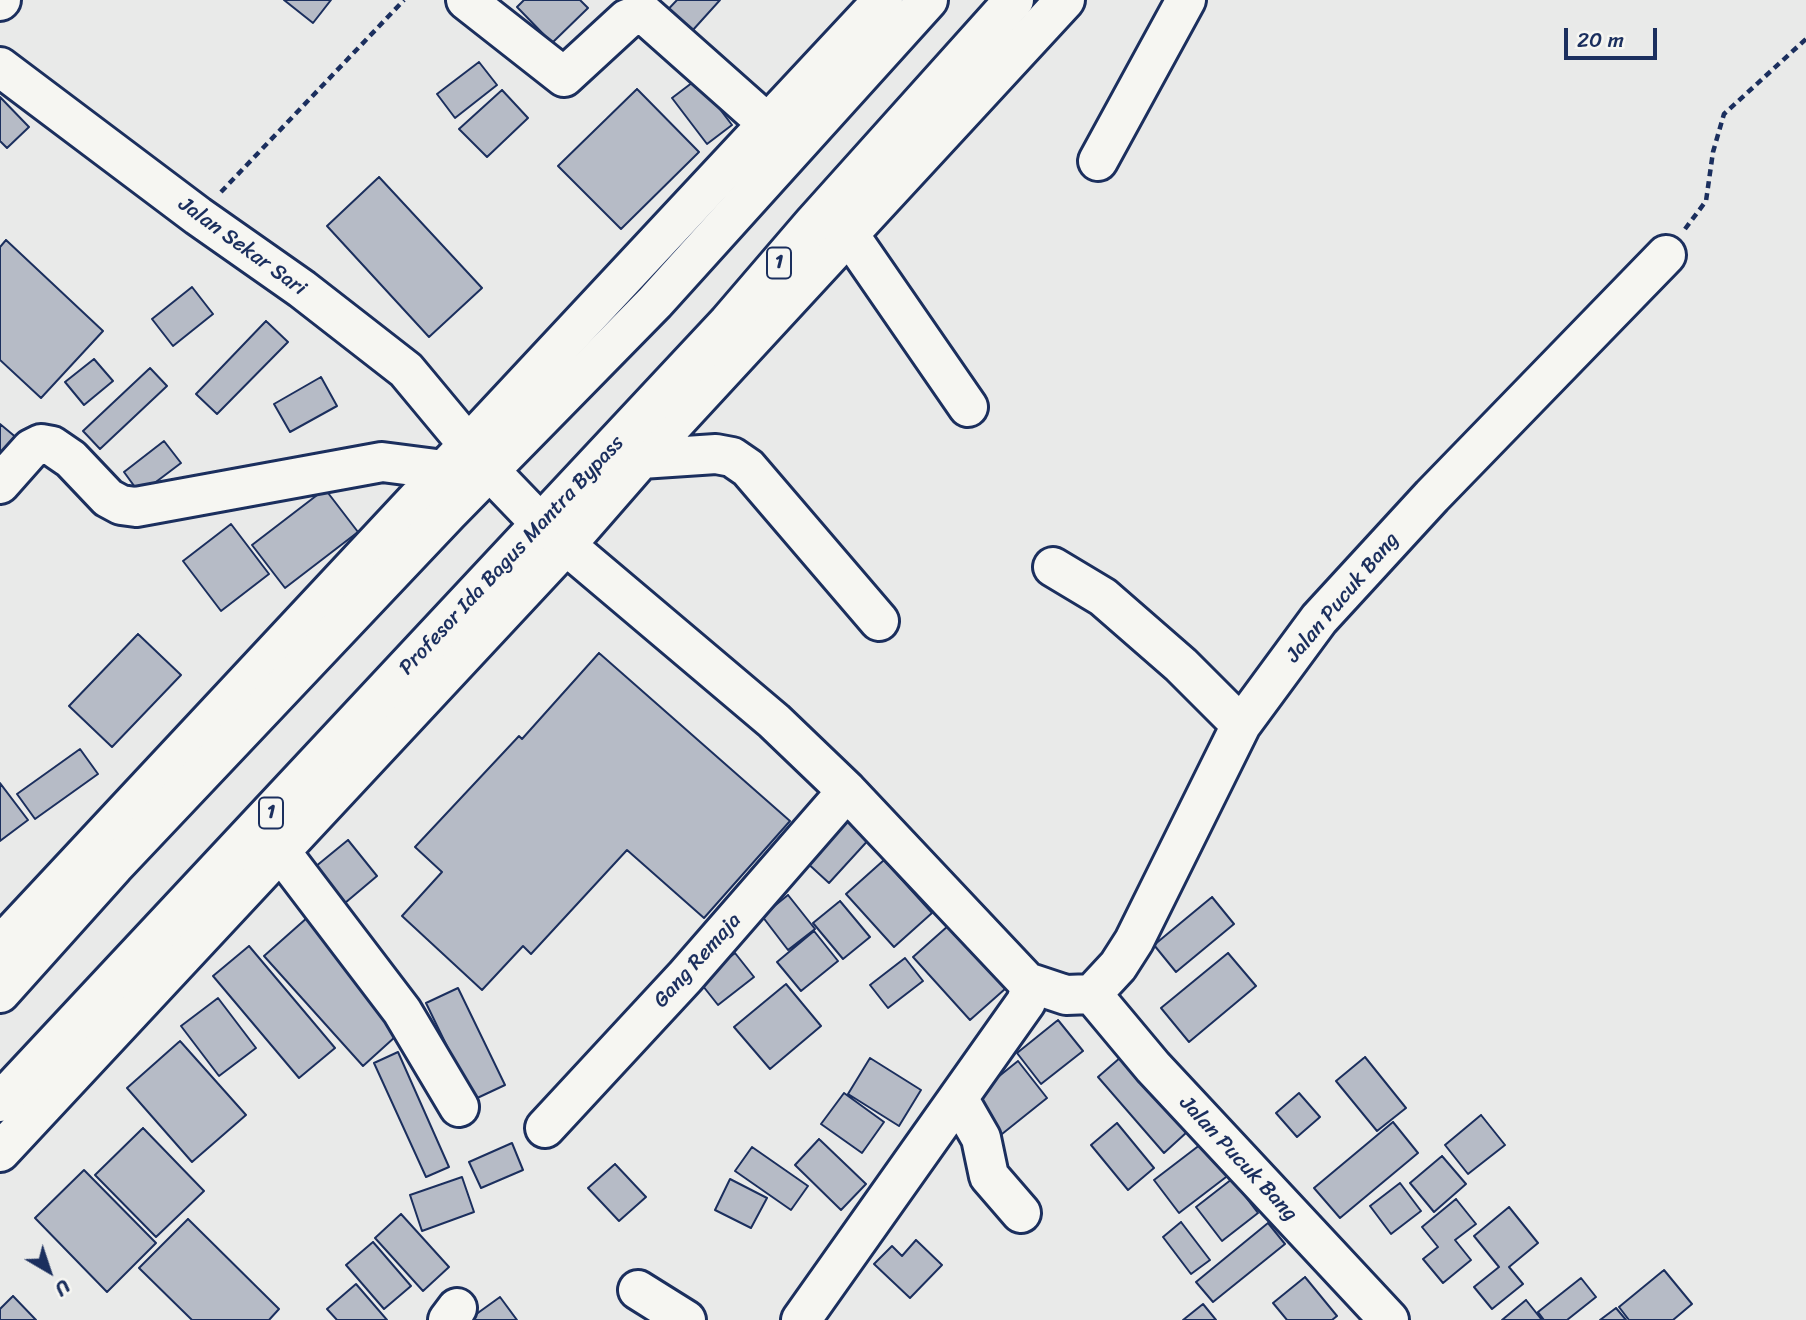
<!DOCTYPE html>
<html>
<head>
<meta charset="utf-8">
<style>
  body { margin:0 }
  #map { position:relative; width:1806px; height:1320px; overflow:hidden; background:#e9eae9; font-family:Sriracha,sans-serif }
  canvas { display:block }
  .north { position:absolute; left:14px; top:1236px; width:70px; height:70px; -webkit-text-stroke:5px #f6f6f2; paint-order:stroke; rotate:141deg; font-size:19px; font-weight:700; line-height:28px; text-align:center; color:#1b2f5e }
  .north::after { content:''; display:block; margin:auto; width:24px; height:32px; background:#1b2f5e; clip-path:polygon(50% 0,100% 100%,50% 72%,0 100%) }
  .scale { position:absolute; left:1564px; top:28px; width:93px; height:32px; box-sizing:border-box; border:4px solid #1b2f5e; border-top:0; padding-left:9px; font-size:21px; line-height:24px; white-space:nowrap; color:#1b2f5e; -webkit-text-stroke:5px #f6f6f2; paint-order:stroke }
</style>
</head>
<body>
<div id="map">
<canvas width="1806" height="1320"></canvas>
<div class="north">U</div>
<div class="scale">20 m</div>
</div>
<script>
const g = document.querySelector('canvas').getContext('2d');
g.lineJoin = 'round';
function fill(path, color) { g.fillStyle = color; g.fill(path, 'evenodd'); }
const shape = rows => new Path2D(rows.map(r => 'M' + r).join(''));
function stroke(path, color, width, dash) { g.strokeStyle = color; g.lineWidth = width; g.lineCap = dash ? 'butt' : 'round'; g.setLineDash(dash || []); g.stroke(path); }
function label(font, color, halo, rows, align = 'center') {
  g.font = font + ' Sriracha,sans-serif'; g.lineWidth = 6; g.setLineDash([]); g.textBaseline = 'middle'; g.strokeStyle = halo; g.fillStyle = color; for (const [text, x, y, turn = 0] of rows) {
    g.save(); g.translate(x, y); g.rotate((+turn || 0) * Math.PI / 180); g.textAlign = isNaN(turn) ? turn : align; if (halo) g.strokeText(text, 0, 0); g.fillText(text, 0, 0); g.restore();
  }
}
const building = shape([
  [284,0,331,0,313,23,284,0],
  [524,0,580,0,588,8,552,43,517,7,524,0],
  [677,0,720,0,683,41,659,19,677,0],
  [479,62,497,85,455,118,437,94,479,62],
  [697,79,732,125,707,144,672,98,697,79],
  [637,89,699,152,621,229,558,166,637,89],
  [502,90,528,118,487,157,459,129,502,90],
  [0,97,29,127,7,148,0,141,0,97],
  [379,177,482,288,429,337,327,226,379,177],
  [6,240,103,331,41,398,0,360,0,247,6,240],
  [192,287,213,314,173,346,152,319,192,287],
  [266,321,288,342,217,414,196,394,266,321],
  [94,359,113,381,84,405,65,382,94,359],
  [150,368,167,386,100,449,83,431,150,368],
  [321,377,337,406,290,432,274,404,321,377],
  [0,424,18,439,0,460,0,424],
  [164,441,181,463,140,494,124,472,164,441],
  [325,489,358,532,285,588,252,545,325,489],
  [231,524,269,574,221,611,183,561,231,524],
  [138,634,181,675,112,747,69,706,138,634],
  [599,653,790,821,704,918,627,850,531,954,523,946,482,990,402,916,442,872,415,847,519,736,522,739,599,653],
  [80,749,98,774,35,819,17,794,80,749],
  [0,783,28,820,0,841,0,783],
  [846,813,872,836,829,883,804,860,846,813],
  [348,840,377,876,345,903,315,867,348,840],
  [884,860,932,913,894,947,846,894,884,860],
  [788,895,815,929,788,950,762,916,788,895],
  [1212,897,1234,924,1176,972,1154,945,1212,897],
  [840,901,870,937,843,959,813,923,840,901],
  [308,917,406,1027,363,1066,264,956,308,917],
  [957,918,1014,981,970,1020,913,957,957,918],
  [814,931,838,961,801,991,777,962,814,931],
  [249,946,335,1048,299,1078,213,976,249,946],
  [735,953,754,977,718,1005,699,981,735,953],
  [1228,953,1256,986,1189,1042,1161,1008,1228,953],
  [905,958,923,981,888,1008,870,985,905,958],
  [786,984,821,1026,770,1069,734,1027,786,984],
  [458,988,505,1085,473,1100,426,1003,458,988],
  [218,998,256,1048,219,1076,181,1026,218,998],
  [1058,1020,1083,1051,1041,1084,1017,1053,1058,1020],
  [180,1041,246,1115,192,1162,127,1088,180,1041],
  [398,1052,449,1167,426,1177,374,1063,398,1052],
  [1121,1057,1187,1132,1164,1153,1098,1077,1121,1057],
  [1365,1057,1406,1108,1377,1131,1336,1081,1365,1057],
  [870,1058,921,1090,899,1126,848,1094,870,1058],
  [1018,1061,1047,1098,1002,1134,973,1097,1018,1061],
  [844,1093,884,1122,862,1153,821,1124,844,1093],
  [1299,1093,1320,1117,1297,1137,1276,1113,1299,1093],
  [1481,1115,1505,1145,1468,1174,1445,1145,1481,1115],
  [1393,1122,1418,1153,1340,1218,1314,1188,1393,1122],
  [1117,1123,1154,1168,1128,1190,1091,1145,1117,1123],
  [143,1128,204,1191,156,1237,95,1175,143,1128],
  [819,1139,866,1184,841,1210,795,1165,819,1139],
  [1205,1141,1230,1174,1179,1213,1154,1180,1205,1141],
  [512,1143,523,1170,481,1188,469,1162,512,1143],
  [752,1147,808,1186,791,1210,735,1171,752,1147],
  [1442,1156,1466,1184,1434,1212,1410,1183,1442,1156],
  [615,1164,646,1197,619,1221,588,1188,615,1164],
  [84,1170,156,1243,107,1292,35,1218,84,1170],
  [462,1177,474,1212,422,1231,410,1195,462,1177],
  [730,1179,767,1198,751,1228,715,1210,730,1179],
  [1232,1179,1258,1213,1222,1241,1196,1207,1232,1179],
  [1400,1183,1421,1211,1391,1234,1370,1206,1400,1183],
  [1456,1199,1476,1224,1455,1240,1471,1260,1443,1283,1423,1259,1438,1247,1422,1227,1456,1199],
  [1509,1207,1538,1243,1509,1267,1523,1284,1492,1309,1474,1287,1499,1267,1474,1236,1509,1207],
  [401,1214,449,1267,423,1291,375,1238,401,1214],
  [188,1219,279,1309,269,1320,192,1320,139,1268,188,1219],
  [1181,1222,1210,1260,1191,1274,1163,1237,1181,1222],
  [1268,1223,1285,1244,1213,1302,1196,1282,1268,1223],
  [916,1240,942,1265,910,1298,874,1264,892,1246,902,1256,916,1240],
  [373,1242,411,1286,384,1309,346,1265,373,1242],
  [1664,1270,1692,1304,1673,1320,1629,1320,1619,1307,1664,1270],
  [1305,1277,1337,1316,1332,1320,1287,1320,1273,1303,1305,1277],
  [1581,1278,1596,1297,1567,1320,1544,1320,1538,1312,1581,1278],
  [356,1284,387,1320,337,1320,327,1309,356,1284],
  [13,1296,36,1320,0,1320,0,1309,13,1296],
  [500,1297,517,1320,468,1320,500,1297],
  [1526,1300,1542,1320,1502,1320,1526,1300],
  [1203,1304,1216,1320,1183,1320,1203,1304],
  [1616,1308,1626,1320,1600,1320,1616,1308]
]);
const path = shape([
  [221,192,404,0],
  [1685,229,1706,201,1713,152,1724,114,1806,39]
]);
const minor = shape([
  [466,0,564,77,627,19,643,13,768,124],
  [0,1,1,0],
  [0,67,198,216,302,289,406,370,490,471,541,524,774,721,847,791,1027,982,1030,989,1026,1002,801,1320],
  [1098,161,1186,0],
  [848,233,968,407],
  [641,459,716,454,732,457,748,468,879,621],
  [0,484,31,449,41,444,52,446,71,459,108,498,121,505,136,507,382,462,444,470],
  [1053,567,1103,597,1181,665,1241,725],
  [281,852,402,1011,459,1107],
  [0,946,883,0],
  [1027,982,1066,995,1092,994,1153,1067,1389,1320],
  [1092,994,1118,966,1134,941,1241,725,1319,619,1432,496,1666,255],
  [958,1098,981,1138,989,1176,1021,1213],
  [545,1128,685,977,847,791],
  [0,1152,566,545,641,459,1065,0],
  [638,1290,686,1320],
  [448,1320,457,1308]
]);
const highway = shape([
  [0,993,114,866,448,513,655,302,928,0],
  [0,1102,728,323,813,224,1014,0]
]);
const shields = [
  [779,263,24],
  [271,813,24]
];
const shieldNames = [
  ["1",779,263],
  ["1",271,813]
];
const streetNames = [
  ["Jalan Sekar Sari",242,247,36],
  ["Profesor Ida Bagus Mantra Bypass",512,556,-47],
  ["Jalan Pucuk Bang",1343,598,-50],
  ["Gang Remaja",698,961,-48],
  ["Jalan Pucuk Bang",1238,1159,47]
];
fill(building, '#b6bbc6');
stroke(building, '#1b2f5e', 2);
stroke(minor, '#1b2f5e', 44);
stroke(highway, '#1b2f5e', 44);
stroke(path, '#1b2f5e', 4.5, [7, 5]);
stroke(minor, '#f6f6f2', 38);
stroke(highway, '#f6f6f2', 38);
for (const [x, y, w] of shields) { const box = new Path2D(); box.roundRect(x - w / 2, y - 15.5, w, 31, 5); g.fillStyle = '#f6f6f2'; g.fill(box); stroke(box, '#1b2f5e', 2); }
label('bold 19px', '#1b2f5e', null, shieldNames);
label('21px', '#1b2f5e', '#f6f6f2', streetNames);
</script>
</body>
</html>
